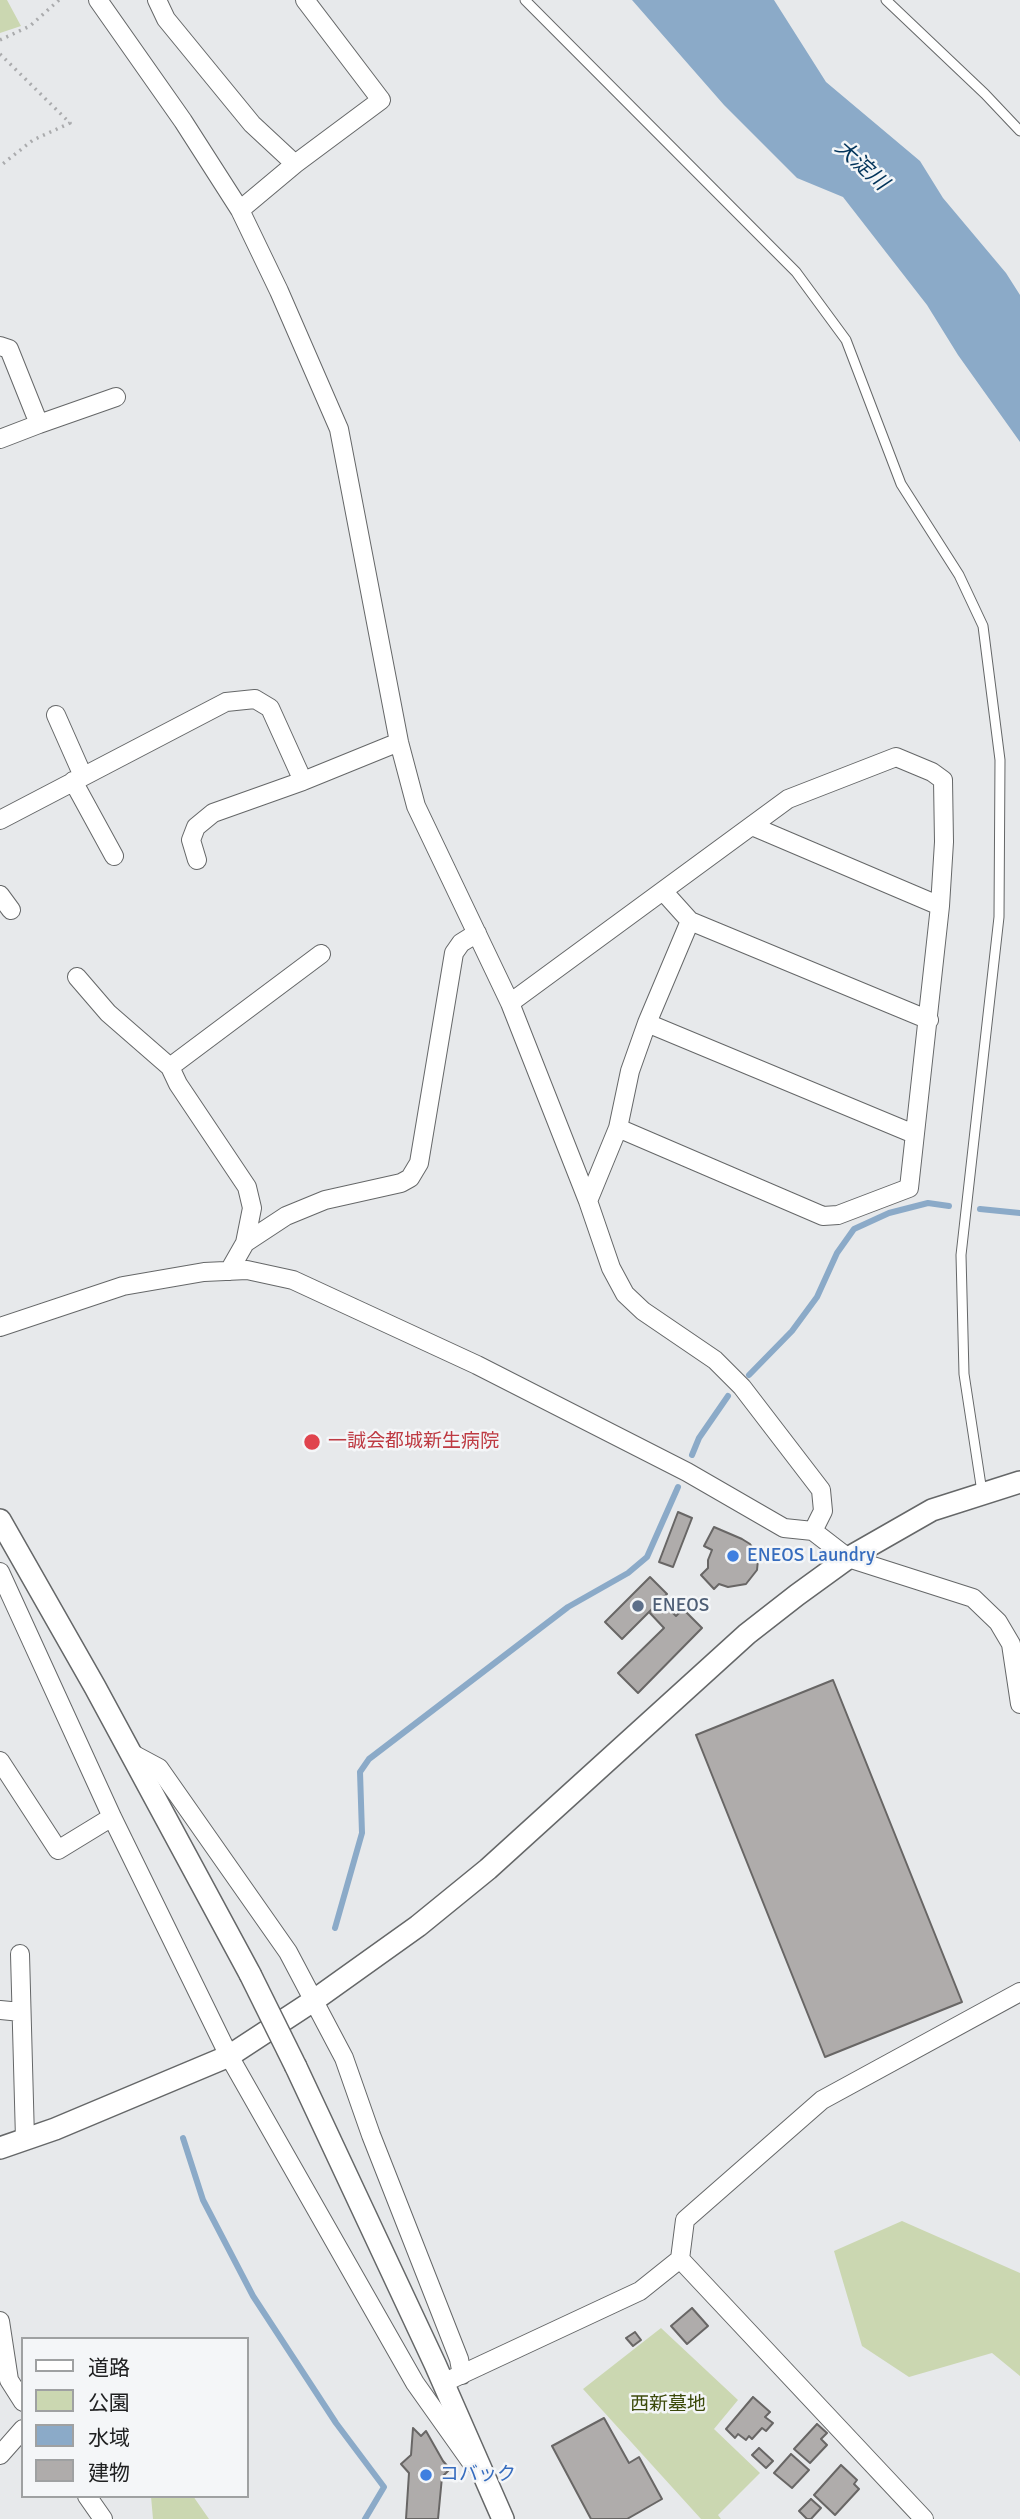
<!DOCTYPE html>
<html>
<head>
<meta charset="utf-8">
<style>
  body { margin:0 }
  #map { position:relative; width:1020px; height:2519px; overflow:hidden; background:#e7e9eb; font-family:Signika,"Noto Sans JP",sans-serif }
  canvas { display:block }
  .legend { position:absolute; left:21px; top:2337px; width:228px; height:161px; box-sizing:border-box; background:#f4f6f8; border:2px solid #9fa1a2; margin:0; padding:9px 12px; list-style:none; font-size:21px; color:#202122 }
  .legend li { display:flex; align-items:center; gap:14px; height:35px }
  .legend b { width:35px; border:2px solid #9fa1a2 }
</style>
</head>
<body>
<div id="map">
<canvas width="1020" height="2519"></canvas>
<ul class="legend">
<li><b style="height:9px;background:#fff"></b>道路</li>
<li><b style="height:19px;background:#cbd7b1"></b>公園</li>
<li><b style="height:19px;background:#8baac8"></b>水域</li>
<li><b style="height:19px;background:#afacab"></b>建物</li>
</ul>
</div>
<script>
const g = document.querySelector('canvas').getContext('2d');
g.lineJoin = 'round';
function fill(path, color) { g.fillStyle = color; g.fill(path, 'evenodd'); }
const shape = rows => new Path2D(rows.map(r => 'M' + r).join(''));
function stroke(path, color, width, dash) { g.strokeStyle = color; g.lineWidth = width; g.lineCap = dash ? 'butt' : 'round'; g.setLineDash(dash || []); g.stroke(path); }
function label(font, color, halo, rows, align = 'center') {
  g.font = font + ' Signika,"Noto Sans JP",sans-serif'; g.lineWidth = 5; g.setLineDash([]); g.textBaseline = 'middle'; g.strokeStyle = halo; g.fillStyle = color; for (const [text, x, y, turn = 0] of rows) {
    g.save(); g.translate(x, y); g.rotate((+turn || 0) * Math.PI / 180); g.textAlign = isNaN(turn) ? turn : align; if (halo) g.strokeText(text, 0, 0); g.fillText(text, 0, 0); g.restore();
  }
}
const green = shape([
  [0,0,7,0,21,26,0,33],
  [902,2221,1020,2273,1020,2376,992,2353,909,2377,862,2346,834,2251],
  [661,2328,738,2400,714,2429,760,2473,718,2515,721,2519,701,2519,583,2389],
  [151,2496,193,2496,209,2519,153,2519]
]);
const water = shape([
  [632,0,774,0,826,82,920,161,943,198,1006,273,1020,295,1020,442,958,355,927,305,843,197,797,178,724,105]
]);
const stream = shape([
  [980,1209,1020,1213],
  [749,1375,792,1331,817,1297,837,1253,854,1229,889,1213,928,1203,949,1206],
  [692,1455,699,1438,728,1396],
  [335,1928,362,1833,360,1772,369,1759,568,1607,628,1573,647,1557,678,1487],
  [183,2138,203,2200,253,2296,336,2423,384,2487,365,2519]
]);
const building = shape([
  [678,1512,692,1518,673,1567,659,1562,678,1512],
  [714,1527,742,1539,750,1544,755,1551,758,1560,757,1570,746,1584,728,1587,719,1584,714,1589,701,1575,708,1568,708,1560,712,1550,704,1546,714,1527],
  [650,1577,667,1594,622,1639,605,1622,650,1577],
  [661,1601,676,1616,683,1609,702,1628,638,1693,618,1673,664,1628,649,1612,661,1601],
  [833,1680,962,2002,825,2057,696,1735,833,1680],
  [692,2308,708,2326,687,2344,671,2326,692,2308],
  [635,2332,641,2340,633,2346,626,2338,635,2332],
  [753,2397,770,2412,765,2417,773,2423,766,2431,762,2428,752,2439,749,2436,746,2440,738,2434,735,2438,726,2429,753,2397],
  [604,2418,629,2463,639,2457,662,2499,627,2519,591,2519,552,2446,604,2418],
  [817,2424,827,2433,821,2439,827,2445,810,2463,794,2449,817,2424],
  [413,2428,421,2436,426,2431,443,2461,450,2469,442,2477,438,2519,406,2519,409,2473,401,2464,411,2455,413,2428],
  [759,2448,773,2461,766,2468,752,2455,759,2448],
  [791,2454,809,2470,792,2488,774,2473,791,2454],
  [841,2465,857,2480,854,2484,859,2489,835,2515,814,2495,841,2465],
  [811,2499,821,2508,811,2519,807,2519,799,2511,811,2499]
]);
const path = shape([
  [0,40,30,26,59,0],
  [0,54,70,123,33,140,0,166]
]);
const service = shape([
  [525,0,796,272,846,340,901,484,959,575,983,626,1000,760,999,917,961,1255,964,1374,982,1492],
  [886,0,985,94,1020,131]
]);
const minor = shape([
  [98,0,183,121,240,210,279,291,339,429,399,742,416,806,510,1003,588,1201,611,1268,625,1294,643,1311,715,1360,742,1387,821,1490,823,1511,813,1531],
  [157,0,166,19,252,124,295,164],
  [240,210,295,164,381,100,305,0],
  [0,346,9,349,39,424,0,439],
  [39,424,116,397],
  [56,715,83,776],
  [73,781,114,856],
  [0,820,226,702,255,699,270,708,303,781,399,742],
  [752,826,940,906],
  [197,860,191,840,196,827,213,813,303,781],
  [663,891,690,921,929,1020],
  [0,895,11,910],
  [77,977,108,1013,170,1067,178,1084,247,1187,252,1208,245,1243,229,1271],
  [510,1003,788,799,896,757,932,772,943,780,944,842,940,906,909,1188,838,1215,823,1216,618,1128],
  [647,1023,914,1134],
  [170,1067,321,954],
  [588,1201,618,1128,630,1071,647,1023,690,921],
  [245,1243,286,1216,325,1200,401,1183,410,1178,419,1163,454,953,461,943,477,933],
  [0,1327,123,1286,204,1272,247,1270,293,1280,477,1365,687,1472,784,1528,813,1531,848,1558,973,1598,998,1622,1011,1644,1020,1704],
  [0,1572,112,1817,229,2056,415,2383,471,2462],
  [131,1753,159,1768,288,1952,344,2058,371,2135,459,2359,462,2375],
  [0,1761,58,1850,112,1817],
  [20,1954,25,2139],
  [0,2010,21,2012],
  [680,2259,924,2519],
  [0,2321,9,2380,23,2402],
  [443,2383,640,2291,680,2259,685,2220,822,2100,1020,1992],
  [0,2455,23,2429],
  [87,2496,103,2519]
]);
const tertiary = shape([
  [0,1520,95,1687,250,1974],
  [296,2067,435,2364,503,2519],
  [0,2148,55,2129,229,2056,313,2001,418,1926,488,1869,747,1634,797,1595,848,1558,932,1510,1020,1482]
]);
const tertiaryBridge = shape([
  [250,1974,296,2067]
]);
const markers = [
  [312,1442,9,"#e0444e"],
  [733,1556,7,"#3f7fe0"],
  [638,1606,7,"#5c6f8a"],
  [426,2475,7,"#3f7fe0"]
];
const healthNames = [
  ["一誠会都城新生病院",328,1442]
];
const shopNames = [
  ["ENEOS Laundry",747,1556],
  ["コバック",440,2475]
];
const serviceNames = [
  ["ENEOS",652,1606]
];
const parkNames = [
  ["西新墓地",668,2405]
];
const waterNames = [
  ["大淀川",861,166,42]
];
fill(green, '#cbd7b1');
fill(water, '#8baac8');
stroke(stream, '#8baac8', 6);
fill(building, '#afacab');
stroke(building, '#686665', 2);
stroke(service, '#656768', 11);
stroke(minor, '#656768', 20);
stroke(tertiary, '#656768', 24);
stroke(path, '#aaabad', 3.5, [2, 5]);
stroke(service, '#fff', 9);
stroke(minor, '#fff', 18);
stroke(tertiary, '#fff', 21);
stroke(tertiaryBridge, '#656768', 24, []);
stroke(tertiaryBridge, '#fff', 21);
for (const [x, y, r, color] of markers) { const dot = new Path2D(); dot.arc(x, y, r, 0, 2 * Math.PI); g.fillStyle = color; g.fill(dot); stroke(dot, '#f4f6f8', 2.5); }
label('19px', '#be3a42', '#f4f6f8', healthNames, 'left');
label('19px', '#366cbe', '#f4f6f8', shopNames, 'left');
label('19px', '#4e5e75', '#f4f6f8', serviceNames, 'left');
label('19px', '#3c4a0b', '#f4f6f8', parkNames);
label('italic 21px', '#00335a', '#f4f6f8', waterNames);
</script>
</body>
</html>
